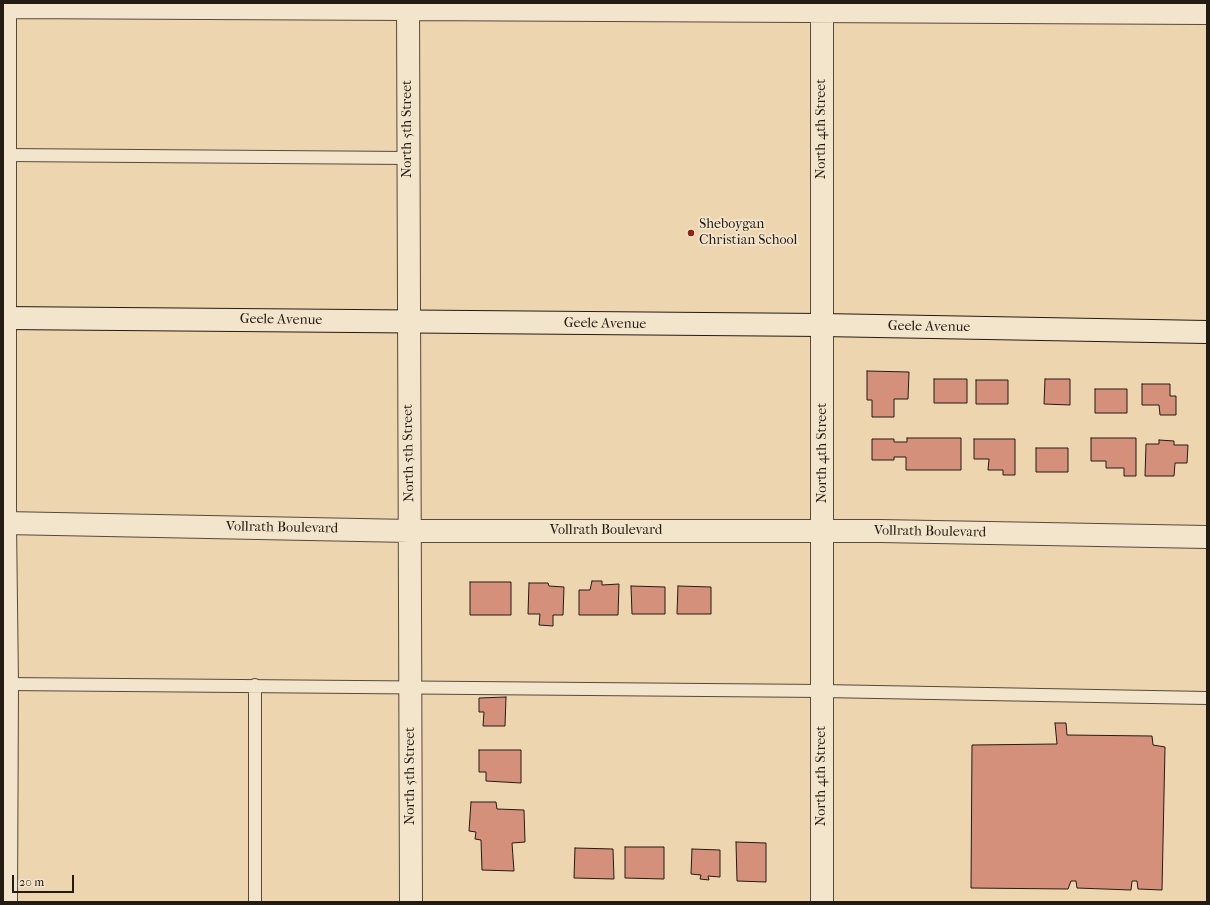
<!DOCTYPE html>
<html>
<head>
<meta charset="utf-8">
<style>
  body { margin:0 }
  #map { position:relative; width:1210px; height:905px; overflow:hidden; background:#edd5b0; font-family:"IM FELL French Canon",serif }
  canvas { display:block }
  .frame { position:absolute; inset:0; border:4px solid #241c12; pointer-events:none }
  .scale { position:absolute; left:12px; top:875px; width:62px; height:18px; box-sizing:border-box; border:2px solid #241c12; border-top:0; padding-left:5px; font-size:12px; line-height:14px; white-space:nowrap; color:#241c12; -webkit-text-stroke:3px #f3e4cc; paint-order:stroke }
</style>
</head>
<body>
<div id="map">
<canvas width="1210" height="905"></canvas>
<div class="frame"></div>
<div class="scale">20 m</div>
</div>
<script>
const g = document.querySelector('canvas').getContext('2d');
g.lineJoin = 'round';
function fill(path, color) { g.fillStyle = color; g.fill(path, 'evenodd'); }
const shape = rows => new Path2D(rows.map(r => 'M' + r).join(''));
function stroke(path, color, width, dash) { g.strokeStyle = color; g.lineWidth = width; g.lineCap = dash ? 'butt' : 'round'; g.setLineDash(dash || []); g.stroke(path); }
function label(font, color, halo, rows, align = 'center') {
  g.font = font + ' "IM FELL French Canon",serif'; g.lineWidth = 3.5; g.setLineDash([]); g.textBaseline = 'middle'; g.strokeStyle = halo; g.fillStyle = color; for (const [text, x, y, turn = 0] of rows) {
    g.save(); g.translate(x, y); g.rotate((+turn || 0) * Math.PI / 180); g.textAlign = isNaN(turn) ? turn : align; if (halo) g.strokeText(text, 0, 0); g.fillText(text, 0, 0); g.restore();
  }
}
const building = shape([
  [867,371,909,372,908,399,894,399,894,417,872,417,872,400,867,400,867,371],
  [934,379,967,379,967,403,934,403,934,379],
  [1045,379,1070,379,1070,405,1044,404,1045,379],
  [976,380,1008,380,1008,404,976,404,976,380],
  [1142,384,1170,384,1170,396,1176,396,1176,415,1160,415,1159,405,1142,405,1142,384],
  [1095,389,1127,389,1127,413,1095,413,1095,389],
  [907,438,961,438,961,470,906,470,906,457,894,457,894,460,872,460,872,439,894,439,894,442,907,442,907,438],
  [1091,438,1136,438,1136,476,1124,476,1124,468,1106,468,1106,461,1091,461,1091,438],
  [974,439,1015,439,1015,475,1003,475,1003,470,988,470,989,459,974,459,974,439],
  [1159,440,1174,441,1174,445,1188,445,1187,463,1175,463,1174,476,1145,476,1146,444,1159,444,1159,440],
  [1036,448,1068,448,1068,472,1036,472,1036,448],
  [592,581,602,581,602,585,619,584,618,615,579,615,579,590,590,590,592,581],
  [470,582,511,582,511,615,470,615,470,582],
  [529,583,548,583,549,586,564,587,563,615,553,615,553,626,539,625,540,614,528,614,529,583],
  [631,586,665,587,665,614,632,614,631,586],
  [678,586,711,587,711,614,677,614,678,586],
  [506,697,505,726,483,726,484,712,479,712,479,698,506,697],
  [1055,723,1066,723,1067,735,1152,736,1153,745,1165,747,1162,890,1138,889,1137,881,1132,881,1131,890,1077,888,1076,881,1071,881,1068,889,971,888,972,745,1057,744,1055,723],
  [479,750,521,750,521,783,486,781,486,772,479,772,479,750],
  [471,802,496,802,497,809,524,810,525,842,512,843,514,871,482,870,481,840,475,839,476,832,469,831,471,802],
  [736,842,766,843,766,882,737,881,736,842],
  [625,847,664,847,664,879,625,878,625,847],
  [575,848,613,849,614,879,574,878,575,848],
  [692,849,720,850,720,877,708,876,709,880,700,879,701,875,691,874,692,849]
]);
const lane = shape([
  [5,155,408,158],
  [7,684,822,691,1207,698],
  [255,685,255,902]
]);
const street = shape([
  [5,3,5,523,7,684,6,902],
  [408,3,411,902],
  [5,7,1207,13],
  [5,523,410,531,880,531,1207,537],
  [822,902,822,3]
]);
const secondary = shape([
  [3,318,822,325,1207,332]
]);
const markers = [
  [691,233,4,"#8f2418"]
];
const streetNames = [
  ["North 5th Street",408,129,-90],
  ["North 4th Street",822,129,-90],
  ["Geele Avenue",281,320,1],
  ["Geele Avenue",605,324,1],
  ["Geele Avenue",929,327,1],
  ["North 5th Street",409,453,-91],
  ["North 4th Street",823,453,-90],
  ["Vollrath Boulevard",282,528,1],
  ["Vollrath Boulevard",606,531],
  ["Vollrath Boulevard",930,532,1],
  ["North 5th Street",411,776,-90],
  ["North 4th Street",822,776,-90]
];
const poiNames = [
  ["Sheboygan",699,225],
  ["Christian School",699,241]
];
fill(building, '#d4907a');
stroke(building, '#241c12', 1);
stroke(lane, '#564a3a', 14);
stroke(street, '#564a3a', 24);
stroke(secondary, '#241c12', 24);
stroke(lane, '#f3e4cc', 12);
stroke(street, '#f3e4cc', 22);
stroke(secondary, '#f3e4cc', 22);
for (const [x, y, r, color] of markers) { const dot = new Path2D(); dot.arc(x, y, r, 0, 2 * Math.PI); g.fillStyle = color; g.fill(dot); stroke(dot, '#f3e4cc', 1.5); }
label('14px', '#241c12', '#f3e4cc', streetNames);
label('14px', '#241c12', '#f3e4cc', poiNames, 'left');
</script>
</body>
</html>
